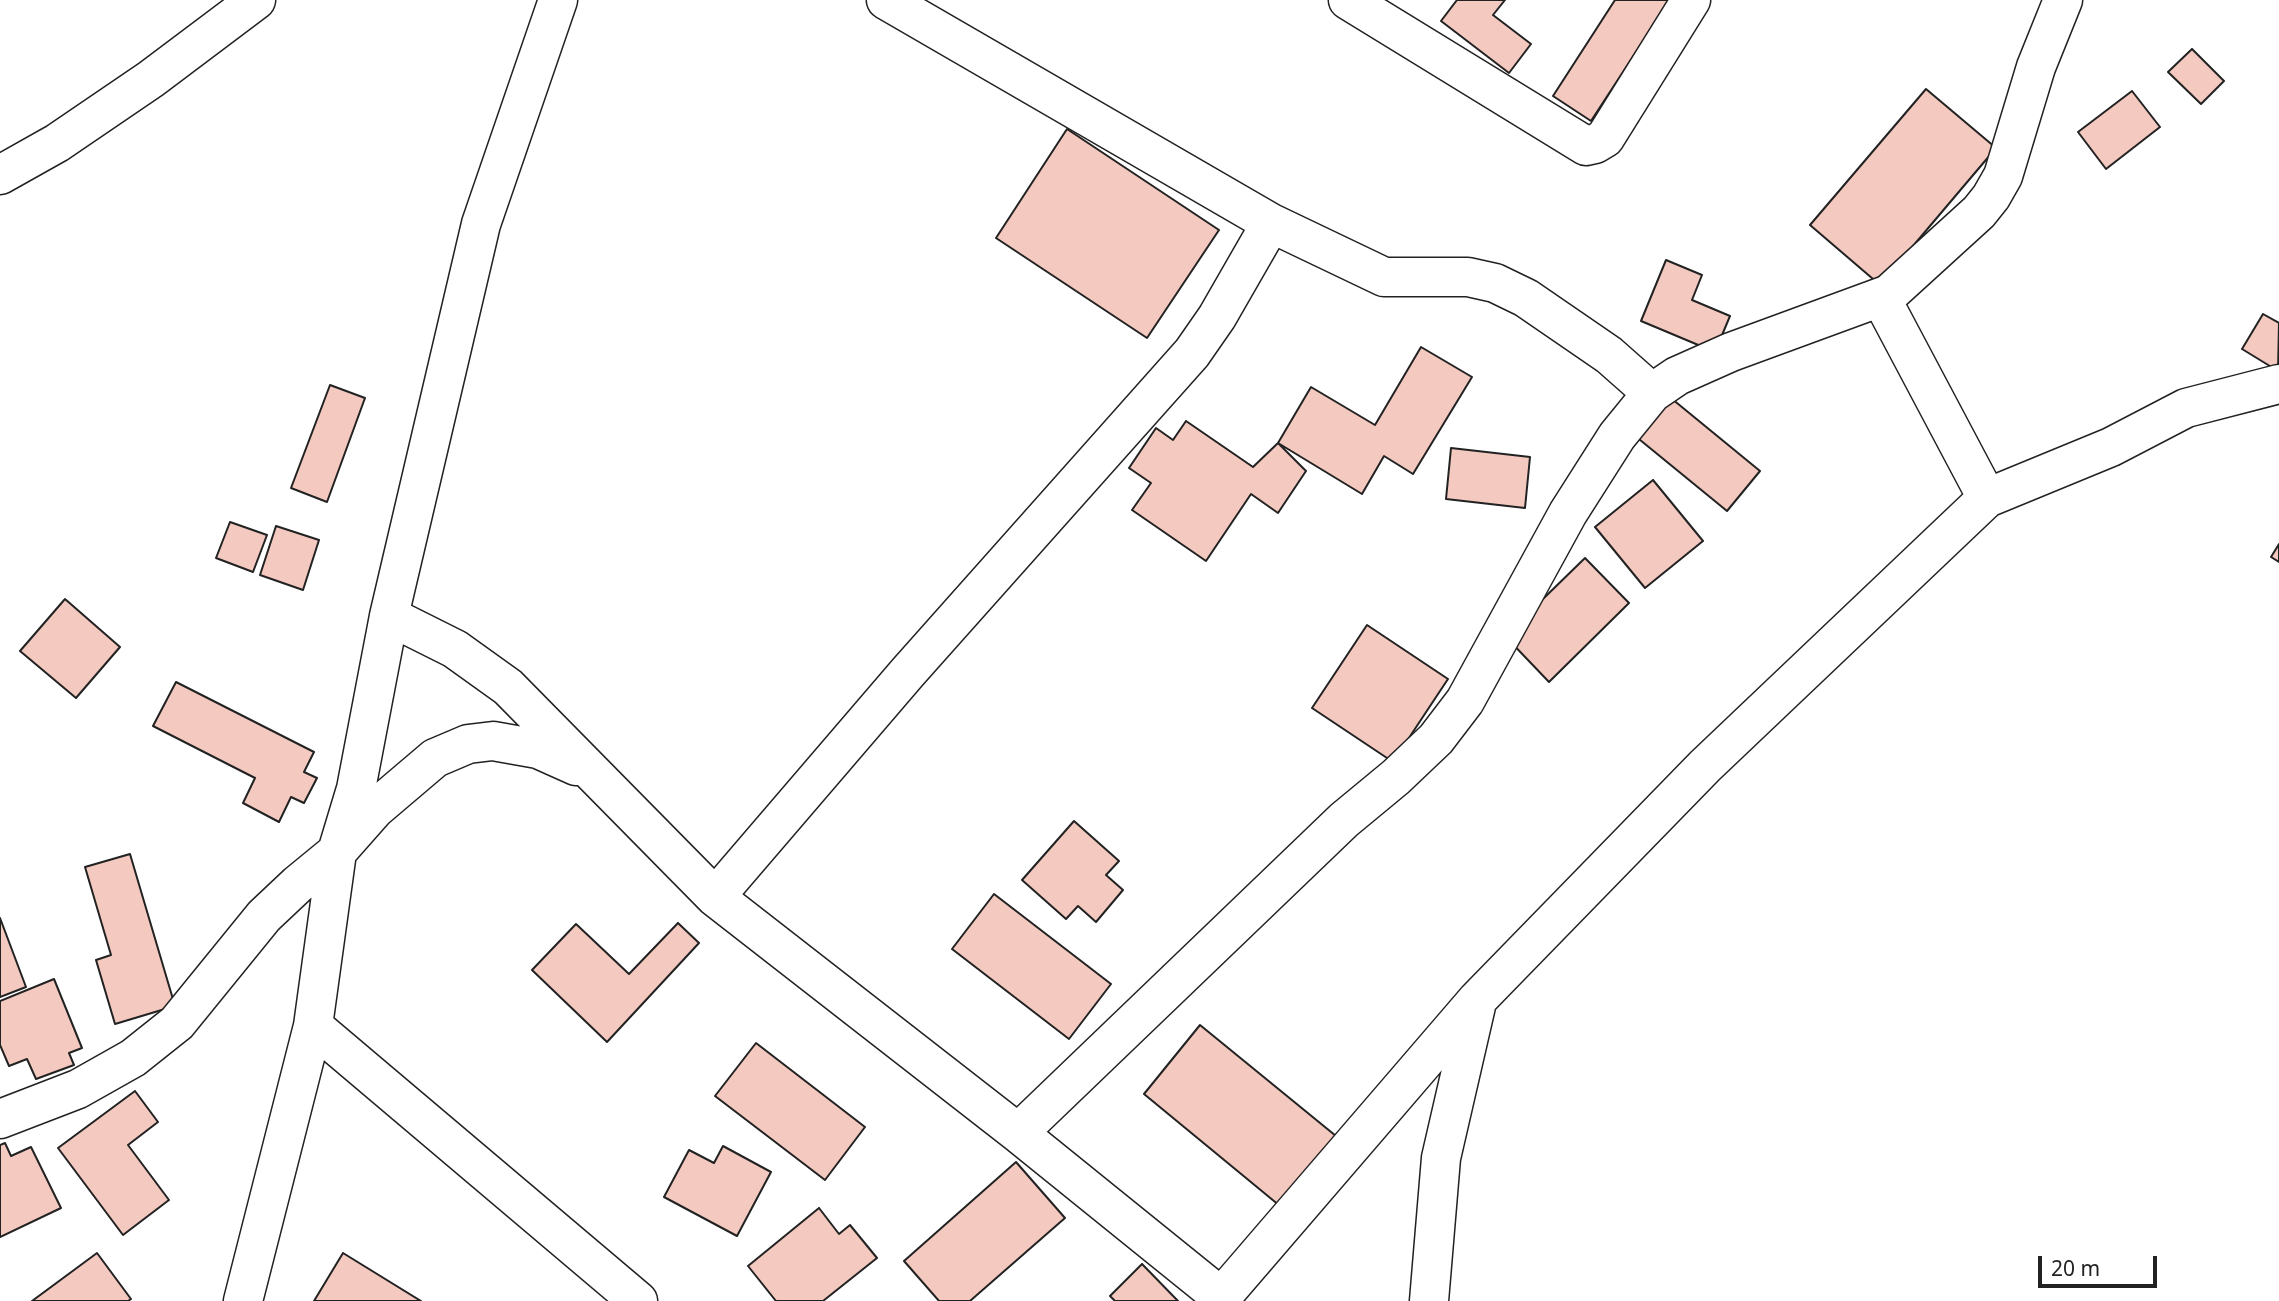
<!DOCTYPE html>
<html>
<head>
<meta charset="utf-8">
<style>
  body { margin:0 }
  #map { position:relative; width:2279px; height:1301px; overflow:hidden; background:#fff; font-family:"Noto Sans",sans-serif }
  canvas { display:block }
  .scale { position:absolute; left:2038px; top:1256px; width:119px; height:32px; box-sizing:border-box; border:4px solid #222; border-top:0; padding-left:9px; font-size:21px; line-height:24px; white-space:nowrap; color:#222; -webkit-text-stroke:5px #fff; paint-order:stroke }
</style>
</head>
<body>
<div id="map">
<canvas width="2279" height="1301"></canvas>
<div class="scale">20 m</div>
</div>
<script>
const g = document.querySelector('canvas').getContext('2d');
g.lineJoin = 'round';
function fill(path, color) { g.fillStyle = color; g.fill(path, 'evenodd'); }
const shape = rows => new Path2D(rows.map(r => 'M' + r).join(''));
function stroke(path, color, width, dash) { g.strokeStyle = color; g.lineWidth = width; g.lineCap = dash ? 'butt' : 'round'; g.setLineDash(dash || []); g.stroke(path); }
const building = shape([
  [1457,0,1505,0,1493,15,1531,44,1509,73,1441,21,1457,0],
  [1615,0,1670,0,1591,121,1553,96,1615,0],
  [2192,49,2224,81,2201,104,2168,72,2192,49],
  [1926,89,1996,148,1880,285,1810,225,1926,89],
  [2132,91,2160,127,2106,169,2078,132,2132,91],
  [1067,129,1219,230,1147,338,996,238,1067,129],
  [1666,260,1702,275,1692,300,1730,316,1715,352,1641,321,1666,260],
  [2263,314,2279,323,2278,371,2242,349,2263,314],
  [1421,347,1472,377,1413,474,1384,456,1362,494,1278,443,1311,387,1375,425,1421,347],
  [330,385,365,398,327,502,291,488,330,385],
  [1666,394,1760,471,1727,511,1634,435,1666,394],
  [1186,421,1253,467,1278,443,1306,471,1278,513,1251,494,1206,561,1132,510,1151,483,1129,468,1156,428,1173,440,1186,421],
  [1451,448,1530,457,1525,508,1446,499,1451,448],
  [1653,480,1703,541,1645,588,1595,527,1653,480],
  [230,522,267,535,253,572,216,558,230,522],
  [276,526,319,540,303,590,260,575,276,526],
  [2279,544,2279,562,2271,557,2279,544],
  [1585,558,1629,603,1549,682,1505,636,1585,558],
  [65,599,120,647,76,698,20,651,65,599],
  [1367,625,1448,679,1393,762,1312,708,1367,625],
  [176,682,314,752,304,772,317,778,304,803,291,797,279,822,243,803,255,778,153,726,176,682],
  [1074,821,1119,861,1106,875,1123,890,1096,922,1078,906,1066,919,1022,880,1074,821],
  [130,854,175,1006,115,1024,96,960,111,955,85,867,130,854],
  [994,894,1111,984,1069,1039,952,949,994,894],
  [0,918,26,987,0,997,0,918],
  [678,923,699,943,607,1042,532,970,576,924,629,974,678,923],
  [54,979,82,1048,69,1053,74,1065,36,1079,27,1059,9,1066,0,1045,0,1001,54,979],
  [1200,1025,1336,1136,1280,1206,1144,1094,1200,1025],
  [756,1043,865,1127,825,1180,715,1096,756,1043],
  [135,1091,158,1122,128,1145,169,1200,123,1235,58,1148,135,1091],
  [5,1143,11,1156,31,1147,61,1208,0,1237,0,1145,5,1143],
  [723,1146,771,1172,737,1236,664,1197,689,1150,714,1163,723,1146],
  [1016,1162,1065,1218,970,1301,939,1301,904,1261,1016,1162],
  [819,1208,839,1234,850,1225,877,1258,823,1301,776,1301,748,1266,819,1208],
  [97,1253,131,1299,128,1301,32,1301,97,1253],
  [343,1253,421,1301,314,1301,343,1253],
  [1142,1264,1178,1301,1115,1301,1110,1296,1142,1264]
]);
const minor = shape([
  [1348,0,1586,146,1595,144,1605,138,1691,0],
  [0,175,57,143,151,79,256,0],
  [1271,223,1384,277,1468,277,1495,283,1526,298,1609,355,1652,393],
  [1881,298,1987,498],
  [389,616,455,649,508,687,715,897,1018,1133,1221,1297],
  [715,897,908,672,1192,353,1217,317,1271,223,886,0],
  [313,1026,638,1301],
  [0,1119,78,1089,133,1058,177,1023,264,916,298,884,337,852,375,809,435,758,468,744,493,741,538,749,576,766],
  [1018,1133,1344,820,1396,777,1436,739,1465,701,1568,513,1617,436,1652,393,1677,376,1731,352,1889,294,1979,212,1991,197,2003,176,2036,67,2063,0],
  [243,1301,313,1026,337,852,356,789,389,616,481,224,558,0],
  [1218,1301,1477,1000,1705,766,1987,498,2111,447,2186,408,2279,384],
  [1429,1301,1441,1158,1476,1006]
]);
fill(building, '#f3c9c0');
stroke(building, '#222', 2);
stroke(minor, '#222', 41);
stroke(minor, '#fff', 38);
</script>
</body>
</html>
